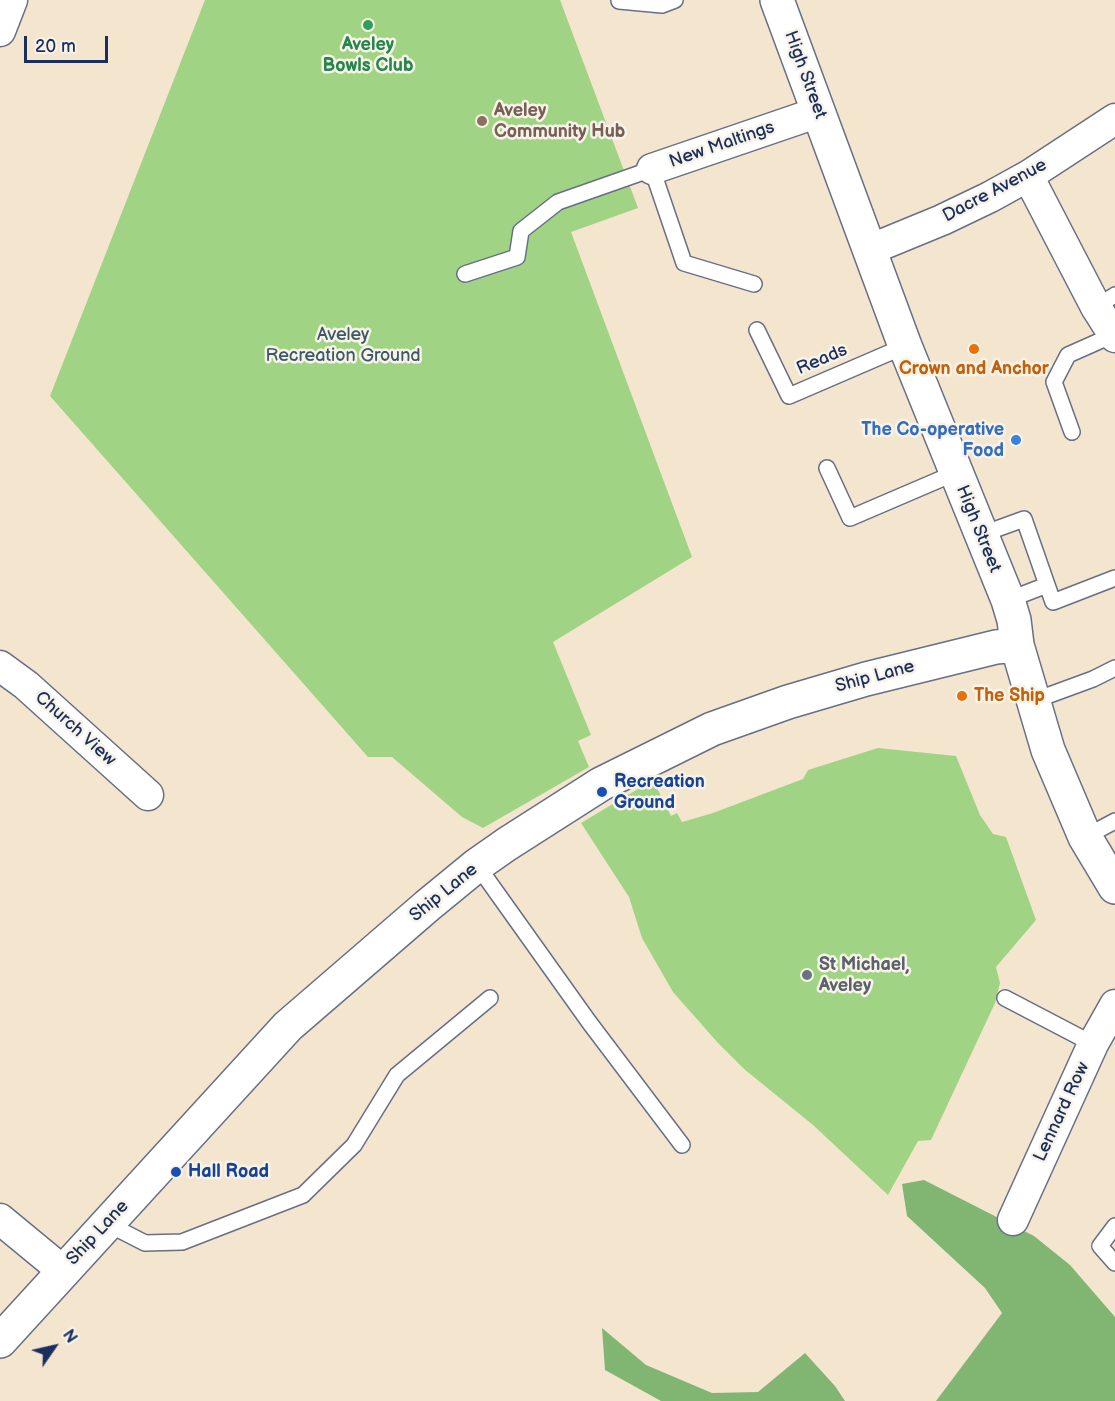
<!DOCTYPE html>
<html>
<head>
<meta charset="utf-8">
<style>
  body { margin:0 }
  #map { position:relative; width:1115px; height:1401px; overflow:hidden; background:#f4e5cf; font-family:"Balsamiq Sans",sans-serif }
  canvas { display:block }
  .north { position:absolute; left:24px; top:1317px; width:60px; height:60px; -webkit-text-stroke:4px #f7f3e8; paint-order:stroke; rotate:56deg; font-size:16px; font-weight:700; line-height:24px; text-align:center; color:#1b2f5e }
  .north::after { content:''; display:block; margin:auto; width:21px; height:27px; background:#1b2f5e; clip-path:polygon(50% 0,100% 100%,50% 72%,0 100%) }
  .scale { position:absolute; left:24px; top:36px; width:84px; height:27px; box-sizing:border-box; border:3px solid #1b2f5e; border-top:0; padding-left:8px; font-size:18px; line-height:21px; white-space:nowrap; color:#1b2f5e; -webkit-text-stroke:4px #f7f3e8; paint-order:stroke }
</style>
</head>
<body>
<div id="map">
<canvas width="1115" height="1401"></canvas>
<div class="north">N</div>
<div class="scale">20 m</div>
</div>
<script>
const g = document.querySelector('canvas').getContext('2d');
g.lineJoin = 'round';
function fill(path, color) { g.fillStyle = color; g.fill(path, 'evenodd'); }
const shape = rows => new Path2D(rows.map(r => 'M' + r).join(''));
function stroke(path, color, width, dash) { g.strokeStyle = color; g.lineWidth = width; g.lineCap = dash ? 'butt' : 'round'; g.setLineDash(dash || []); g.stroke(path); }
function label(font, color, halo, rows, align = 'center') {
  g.font = font + ' "Balsamiq Sans",sans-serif'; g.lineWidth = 5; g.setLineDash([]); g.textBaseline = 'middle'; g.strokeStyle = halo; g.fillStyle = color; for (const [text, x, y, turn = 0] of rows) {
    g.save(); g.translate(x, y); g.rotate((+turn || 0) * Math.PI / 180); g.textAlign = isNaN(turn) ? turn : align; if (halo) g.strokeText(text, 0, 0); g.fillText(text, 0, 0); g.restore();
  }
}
const green = shape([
  [205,0,560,0,638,208,571,232,692,557,553,642,591,735,578,741,589,767,483,828,462,817,392,757,368,757,50,396],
  [878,748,956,756,980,815,993,834,1006,837,1036,920,996,967,1000,983,995,1003,931,1140,918,1141,888,1195,813,1125,744,1069,718,1043,673,992,642,938,629,897,581,823,653,780,671,816,677,813,682,822,713,813,803,779,808,770]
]);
const forest = shape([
  [924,1180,1034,1236,1070,1265,1115,1317,1115,1401,936,1401,1002,1313,985,1288,907,1216,902,1184],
  [602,1328,646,1365,712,1393,758,1392,805,1353,835,1386,845,1401,661,1401,605,1370]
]);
const lane = shape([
  [619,1,662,5,675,0],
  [465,274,517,257,521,231,558,202,652,169,684,263,754,284],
  [1096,307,1115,295],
  [757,330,789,396,905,346],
  [1072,432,1054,382,1068,355,1113,335],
  [827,468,850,518,955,473],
  [980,535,1024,519,1053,602,1115,578],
  [1008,600,1047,585],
  [1033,701,1093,679,1115,668],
  [1085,837,1115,821],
  [477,865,589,1022,682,1145],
  [1005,998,1093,1044],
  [106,1223,145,1243,182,1242,303,1195,354,1145,397,1075,490,998],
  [1115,1226,1100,1246,1115,1263]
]);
const street = shape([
  [0,31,12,0],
  [652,169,819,112],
  [1028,176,1096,307,1115,337],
  [869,250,942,220,990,197,1028,176,1115,119],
  [0,666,26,685,148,795],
  [0,1219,63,1271],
  [1013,1220,1093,1044,1115,1005]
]);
const secondary = shape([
  [777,0,905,346,1008,600,1014,620,1017,645,1048,750,1085,837,1115,887],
  [0,1341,288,1026,427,906,477,865,507,844,601,784,712,729,788,702,866,679,996,647,1017,645]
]);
const markers = [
  [368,25,6,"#2e9e5b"],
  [482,121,6,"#8d6e63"],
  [974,349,6,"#e8710a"],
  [1016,440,6,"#3f7fe0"],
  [962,696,6,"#e8710a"],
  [602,792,6,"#1a4fb4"],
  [807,975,6,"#6b7280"],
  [176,1172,6,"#1a4fb4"]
];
const leisureNames = [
  ["Aveley",368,45],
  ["Bowls Club",368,66]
];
const streetNames = [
  ["High Street",805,75,70],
  ["New Maltings",722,145,-19],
  ["Dacre Avenue",995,191,-28],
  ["Reads",822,360,-23],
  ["High Street",978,529,68],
  ["Ship Lane",875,677,-15],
  ["Church View",75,729,42],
  ["Ship Lane",444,893,-39],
  ["Lennard Row",1062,1112,-65],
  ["Ship Lane",98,1233,-47]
];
const educationNames = [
  ["Aveley",494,111],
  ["Community Hub",494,132]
];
const parkNames = [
  ["Aveley",343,335],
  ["Recreation Ground",343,356]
];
const foodNames = [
  ["Crown and Anchor",974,369],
  ["The Ship",974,696,"left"]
];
const shopNames = [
  ["The Co-operative",1004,430],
  ["Food",1004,451]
];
const transitNames = [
  ["Recreation",614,782],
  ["Ground",614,803],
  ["Hall Road",188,1172]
];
const worshipNames = [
  ["St Michael,",819,965],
  ["Aveley",819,986]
];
fill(green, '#a0d484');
fill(forest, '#80b672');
stroke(lane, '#676f86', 18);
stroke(street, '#676f86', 33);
stroke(secondary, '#676f86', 36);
stroke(lane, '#fff', 15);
stroke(street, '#fff', 30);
stroke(secondary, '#fff', 33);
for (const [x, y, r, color] of markers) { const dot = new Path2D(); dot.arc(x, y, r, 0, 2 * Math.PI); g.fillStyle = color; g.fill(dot); stroke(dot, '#f7f3e8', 2); }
label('bold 18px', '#27864d', '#f7f3e8', leisureNames);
label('18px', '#1b2f5e', '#f7f3e8', streetNames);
label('bold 18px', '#785e54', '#f7f3e8', educationNames, 'left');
label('18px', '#3c5868', '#f7f3e8', parkNames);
label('bold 18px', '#c56008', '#f7f3e8', foodNames);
label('bold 18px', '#366cbe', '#f7f3e8', shopNames, 'right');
label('bold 18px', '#164399', '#f7f3e8', transitNames, 'left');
label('bold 18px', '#5b616d', '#f7f3e8', worshipNames, 'left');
</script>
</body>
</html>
